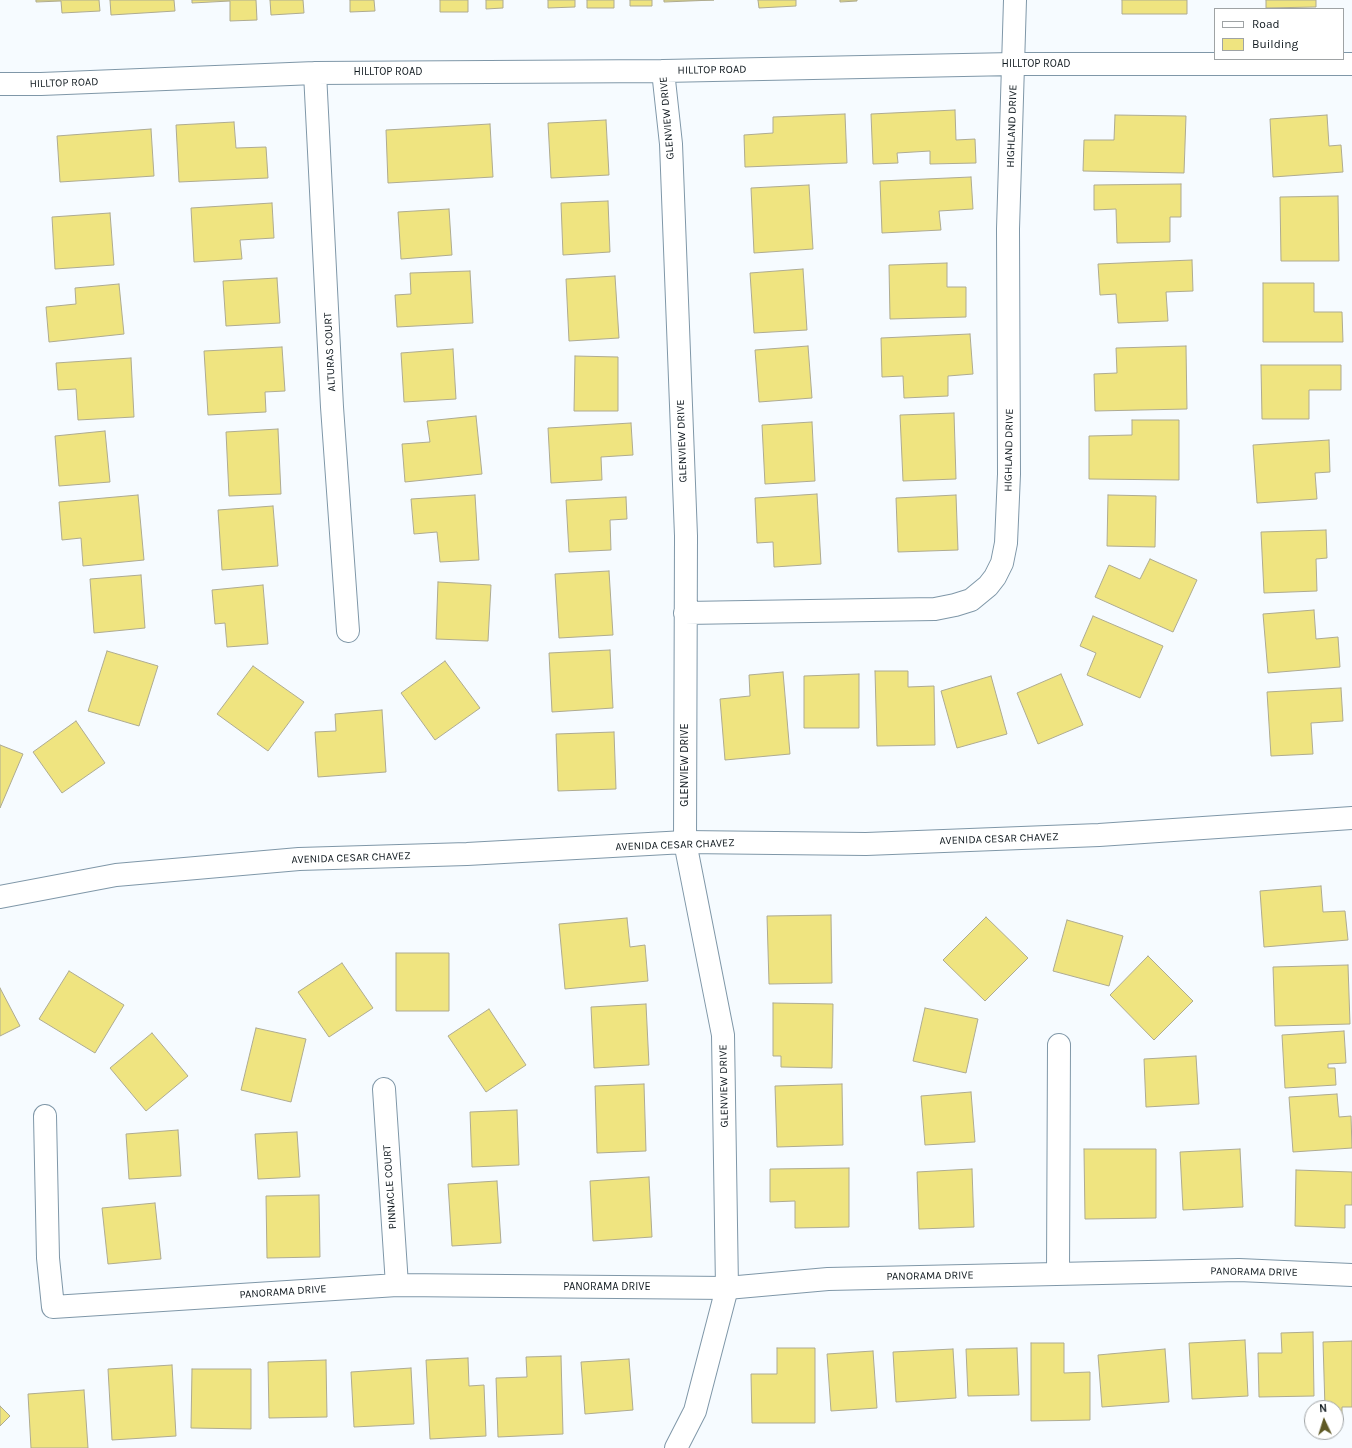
<!DOCTYPE html>
<html>
<head>
<meta charset="utf-8">
<style>
  body { margin:0 }
  #map { position:relative; width:1352px; height:1448px; overflow:hidden; background:#f6fbff; font-family:Karla,sans-serif }
  canvas { display:block }
  .legend { position:absolute; left:1214px; top:8px; width:130px; height:52px; box-sizing:border-box; background:#fff; border:1px solid #9fa3a5; margin:0; padding:5px 7px; list-style:none; font-size:12px; color:#0f181e }
  .legend li { display:flex; align-items:center; gap:8px; height:20px }
  .legend b { width:20px; border:1px solid #9fa3a5 }
  .north { position:absolute; left:1304px; top:1400px; width:40px; height:40px; box-sizing:border-box; background:#fff; border:1px solid #9fa3a5; border-radius:50%; rotate:356deg; font-size:11px; font-weight:700; line-height:16px; text-align:center; color:#0f181e }
  .north::after { content:''; display:block; margin:auto; width:14px; height:18px; background:#5f5925; clip-path:polygon(50% 0,100% 100%,50% 72%,0 100%) }
</style>
</head>
<body>
<div id="map">
<canvas width="1352" height="1448"></canvas>
<ul class="legend">
<li><b style="height:5px;background:#fff"></b>Road</li>
<li><b style="height:11px;background:#efe480"></b>Building</li>
</ul>
<div class="north">N</div>
</div>
<script>
const g = document.querySelector('canvas').getContext('2d');
g.lineJoin = 'round';
function fill(path, color) { g.fillStyle = color; g.fill(path, 'evenodd'); }
const shape = rows => new Path2D(rows.map(r => 'M' + r).join(''));
function stroke(path, color, width, dash) { g.strokeStyle = color; g.lineWidth = width; g.lineCap = dash ? 'butt' : 'round'; g.setLineDash(dash || []); g.stroke(path); }
function label(font, color, halo, rows, align = 'center') {
  g.font = font + ' Karla,sans-serif'; g.lineWidth = 4; g.setLineDash([]); g.textBaseline = 'middle'; g.strokeStyle = halo; g.fillStyle = color; for (const [text, x, y, turn = 0] of rows) {
    g.save(); g.translate(x, y); g.rotate((+turn || 0) * Math.PI / 180); g.textAlign = isNaN(turn) ? turn : align; if (halo) g.strokeText(text, 0, 0); g.fillText(text, 0, 0); g.restore();
  }
}
const building = shape([
  [36,0,99,0,100,11,62,13,61,1,36,2,36,0],
  [110,0,174,0,175,11,111,15,110,0],
  [192,0,256,0,257,20,230,21,230,1,192,3,192,0],
  [270,0,303,0,304,13,271,15,270,0],
  [350,0,374,0,375,11,350,12,350,0],
  [440,0,468,0,468,12,440,12,440,0],
  [486,0,503,0,503,8,486,9,486,0],
  [548,0,575,0,575,7,548,8,548,0],
  [587,0,614,0,614,8,587,8,587,0],
  [630,0,652,0,652,6,630,6,630,0],
  [664,0,714,0,664,2,664,0],
  [758,0,796,0,796,6,759,8,758,0],
  [840,0,857,0,857,1,840,2,840,0],
  [1122,0,1187,0,1187,14,1122,14,1122,0],
  [1266,0,1316,0,1316,7,1266,8,1266,0],
  [955,110,956,140,975,139,976,163,930,164,930,151,897,153,898,163,873,164,871,114,955,110],
  [845,114,847,163,745,167,744,135,773,133,773,117,845,114],
  [1115,115,1186,116,1184,173,1083,171,1084,140,1114,140,1115,115],
  [1327,115,1329,146,1341,145,1343,172,1273,177,1270,119,1327,115],
  [606,120,609,175,551,178,548,123,606,120],
  [234,122,236,148,266,147,268,178,179,182,176,125,234,122],
  [490,124,493,177,388,183,386,130,490,124],
  [151,129,154,176,60,182,57,136,151,129],
  [971,177,973,209,939,211,941,230,882,233,880,181,971,177],
  [1181,184,1181,217,1170,217,1170,242,1117,243,1116,209,1094,210,1094,185,1181,184],
  [809,185,813,249,754,253,751,188,809,185],
  [1338,196,1339,261,1281,261,1280,197,1338,196],
  [608,201,610,252,563,255,561,203,608,201],
  [272,203,274,238,240,240,242,259,194,262,191,208,272,203],
  [449,209,452,255,401,259,398,212,449,209],
  [110,213,114,265,55,269,52,217,110,213],
  [1192,260,1193,291,1166,292,1168,321,1118,323,1116,294,1100,295,1098,264,1192,260],
  [947,263,947,287,966,287,966,317,890,319,889,265,947,263],
  [803,269,807,330,754,333,750,273,803,269],
  [470,271,473,323,397,327,395,295,411,294,410,273,470,271],
  [615,276,619,338,569,341,566,279,615,276],
  [277,278,280,323,226,326,223,281,277,278],
  [1263,283,1314,283,1314,312,1342,312,1343,342,1263,342,1263,283],
  [119,284,124,334,49,342,46,307,76,304,75,288,119,284],
  [970,334,973,374,948,376,948,396,904,398,903,376,882,377,881,338,970,334],
  [808,346,812,398,759,402,755,350,808,346],
  [1186,346,1187,409,1095,411,1094,374,1117,373,1116,348,1186,346],
  [282,347,285,391,265,392,266,412,208,415,204,351,282,347],
  [453,349,456,399,404,402,401,353,453,349],
  [575,356,618,357,618,411,574,411,575,356],
  [131,358,134,417,78,420,76,389,58,390,56,363,131,358],
  [1261,365,1341,365,1341,390,1309,390,1309,419,1262,419,1261,365],
  [954,413,956,479,903,481,900,415,954,413],
  [476,416,482,474,405,482,402,444,430,442,427,421,476,416],
  [1132,420,1179,420,1179,480,1089,479,1089,436,1132,435,1132,420],
  [812,422,815,481,765,484,762,425,812,422],
  [631,423,633,455,601,457,602,480,551,483,548,428,631,423],
  [278,429,281,494,229,496,226,432,278,429],
  [105,431,110,482,59,486,55,436,105,431],
  [1329,440,1330,472,1315,473,1317,499,1257,503,1253,445,1329,440],
  [817,494,821,564,774,567,773,542,757,543,755,498,817,494],
  [138,495,144,560,83,566,81,538,62,540,59,502,138,495],
  [475,495,479,560,440,562,437,532,414,534,411,499,475,495],
  [956,495,958,550,898,552,896,498,956,495],
  [1108,495,1156,496,1155,547,1107,546,1108,495],
  [626,497,627,519,610,520,611,550,569,552,566,500,626,497],
  [273,506,278,566,222,570,218,510,273,506],
  [1326,530,1327,558,1316,559,1317,591,1264,593,1261,532,1326,530],
  [1150,559,1197,580,1173,632,1095,597,1109,565,1140,579,1150,559],
  [609,571,613,635,559,638,555,574,609,571],
  [141,575,145,628,94,633,90,579,141,575],
  [438,582,491,585,488,641,436,639,438,582],
  [263,585,268,644,227,647,225,623,215,624,212,590,263,585],
  [1314,610,1316,639,1338,637,1340,667,1268,673,1263,614,1314,610],
  [1093,616,1163,646,1140,698,1087,675,1096,653,1080,646,1093,616],
  [610,650,613,708,552,712,549,653,610,650],
  [107,651,158,666,139,726,88,711,107,651],
  [445,661,480,708,435,740,401,693,445,661],
  [253,666,304,702,268,751,217,714,253,666],
  [875,671,908,671,908,687,934,686,935,745,877,746,875,671],
  [783,672,790,754,725,760,720,699,750,696,749,675,783,672],
  [859,674,859,728,804,728,804,676,859,674],
  [1061,674,1083,725,1038,744,1017,693,1061,674],
  [991,676,1007,734,957,748,941,691,991,676],
  [1341,688,1343,721,1311,723,1313,754,1271,756,1267,692,1341,688],
  [382,710,386,772,318,777,315,732,336,731,335,714,382,710],
  [76,721,105,763,62,793,33,752,76,721],
  [614,732,616,789,558,791,556,734,614,732],
  [0,745,23,754,0,808,0,745],
  [1321,886,1323,912,1345,911,1348,940,1264,947,1260,891,1321,886],
  [831,915,832,983,769,984,767,916,831,915],
  [986,917,1028,958,985,1001,943,960,986,917],
  [627,918,630,947,645,945,648,981,565,989,559,924,627,918],
  [1067,920,1123,936,1109,986,1053,971,1067,920],
  [396,953,449,953,449,1011,396,1011,396,953],
  [1148,956,1193,1001,1154,1040,1110,995,1148,956],
  [342,963,373,1008,329,1037,298,992,342,963],
  [1348,965,1350,1024,1275,1026,1273,967,1348,965],
  [69,971,124,1005,95,1053,39,1019,69,971],
  [0,988,20,1026,0,1036,0,988],
  [773,1003,833,1004,832,1068,781,1067,781,1056,773,1056,773,1003],
  [646,1004,649,1065,594,1068,591,1007,646,1004],
  [925,1008,978,1019,966,1073,913,1061,925,1008],
  [489,1009,526,1065,486,1092,448,1036,489,1009],
  [256,1028,306,1039,291,1102,241,1090,256,1028],
  [1344,1031,1346,1063,1328,1064,1328,1068,1335,1068,1336,1085,1285,1088,1282,1035,1344,1031],
  [152,1033,188,1076,146,1111,110,1068,152,1033],
  [1196,1056,1199,1104,1146,1107,1144,1059,1196,1056],
  [644,1084,646,1151,597,1153,595,1086,644,1084],
  [842,1084,843,1145,777,1147,775,1086,842,1084],
  [971,1092,975,1142,925,1145,921,1096,971,1092],
  [1337,1094,1339,1117,1351,1116,1352,1148,1293,1152,1289,1097,1337,1094],
  [517,1110,519,1165,472,1167,470,1112,517,1110],
  [178,1130,181,1176,129,1179,126,1134,178,1130],
  [297,1132,300,1177,258,1179,255,1134,297,1132],
  [1084,1149,1156,1149,1156,1218,1085,1219,1084,1149],
  [1240,1149,1243,1207,1183,1210,1180,1152,1240,1149],
  [849,1168,849,1227,795,1228,795,1201,770,1202,770,1169,849,1168],
  [972,1169,974,1227,919,1229,917,1172,972,1169],
  [1296,1170,1352,1172,1352,1205,1345,1205,1345,1228,1295,1226,1296,1170],
  [649,1177,652,1237,593,1241,590,1181,649,1177],
  [497,1181,501,1243,452,1246,448,1184,497,1181],
  [319,1195,320,1257,267,1258,266,1196,319,1195],
  [155,1203,161,1259,108,1264,102,1208,155,1203],
  [1313,1332,1314,1396,1259,1397,1258,1353,1282,1353,1281,1333,1313,1332],
  [1245,1340,1248,1396,1192,1399,1189,1343,1245,1340],
  [1352,1341,1352,1407,1342,1407,1342,1416,1336,1416,1336,1408,1325,1408,1323,1342,1352,1341],
  [1031,1343,1064,1343,1064,1373,1090,1372,1090,1420,1031,1421,1031,1343],
  [777,1348,815,1348,815,1423,752,1423,751,1374,777,1374,777,1348],
  [1017,1348,1019,1395,968,1396,966,1349,1017,1348],
  [953,1349,956,1398,896,1402,893,1352,953,1349],
  [1165,1349,1169,1402,1102,1407,1098,1355,1165,1349],
  [873,1351,877,1408,831,1411,827,1354,873,1351],
  [561,1356,563,1434,498,1437,496,1378,527,1377,526,1357,561,1356],
  [468,1358,469,1386,484,1385,486,1436,430,1439,426,1360,468,1358],
  [629,1359,633,1410,585,1414,581,1362,629,1359],
  [326,1360,327,1417,269,1418,268,1362,326,1360],
  [172,1365,176,1436,112,1440,108,1369,172,1365],
  [411,1368,414,1424,354,1427,351,1372,411,1368],
  [192,1369,251,1369,251,1429,191,1428,192,1369],
  [84,1390,88,1448,31,1448,28,1394,84,1390],
  [0,1406,10,1416,0,1426,0,1406]
]);
const minor = shape([
  [663,71,671,144,686,536,685,842],
  [315,73,332,407,348,631],
  [0,84,41,84,315,73,663,71,1013,64,1352,64],
  [685,613,935,609,955,605,971,600,988,586,995,577,1002,563,1006,543,1009,474,1008,229,1015,0],
  [384,1089,397,1285],
  [45,1116,48,1258,53,1307,397,1285,727,1288,828,1279,1239,1270,1352,1275],
  [1058,1273,1059,1045]
]);
const tertiary = shape([
  [0,897,116,875,299,859,467,854,685,842,866,844,1099,835,1352,818],
  [676,1448,695,1411,727,1288,723,1035,685,842]
]);
const streetNames = [
  ["HILLTOP ROAD",1036,64],
  ["HILLTOP ROAD",712,70,-1],
  ["HILLTOP ROAD",388,72],
  ["HILLTOP ROAD",64,83,-2],
  ["GLENVIEW DRIVE",667,118,-95],
  ["HIGHLAND DRIVE",1012,126,-88],
  ["ALTURAS COURT",330,352,-93],
  ["GLENVIEW DRIVE",682,441,-92],
  ["HIGHLAND DRIVE",1009,450,-89],
  ["GLENVIEW DRIVE",685,765,-90],
  ["AVENIDA CESAR CHAVEZ",999,839,-2],
  ["AVENIDA CESAR CHAVEZ",675,845,-2],
  ["AVENIDA CESAR CHAVEZ",351,858,-2],
  ["GLENVIEW DRIVE",724,1086,-91],
  ["PINNACLE COURT",390,1187,-94],
  ["PANORAMA DRIVE",1254,1272,1],
  ["PANORAMA DRIVE",930,1276,-1],
  ["PANORAMA DRIVE",607,1287],
  ["PANORAMA DRIVE",283,1292,-4]
];
fill(building, '#efe480');
stroke(building, '#aeab91', 1);
stroke(minor, '#7f97a8', 24);
stroke(tertiary, '#7f97a8', 24);
stroke(minor, '#fff', 22);
stroke(tertiary, '#fff', 22);
label('11px', '#0f181e', '#fff', streetNames);
</script>
</body>
</html>
